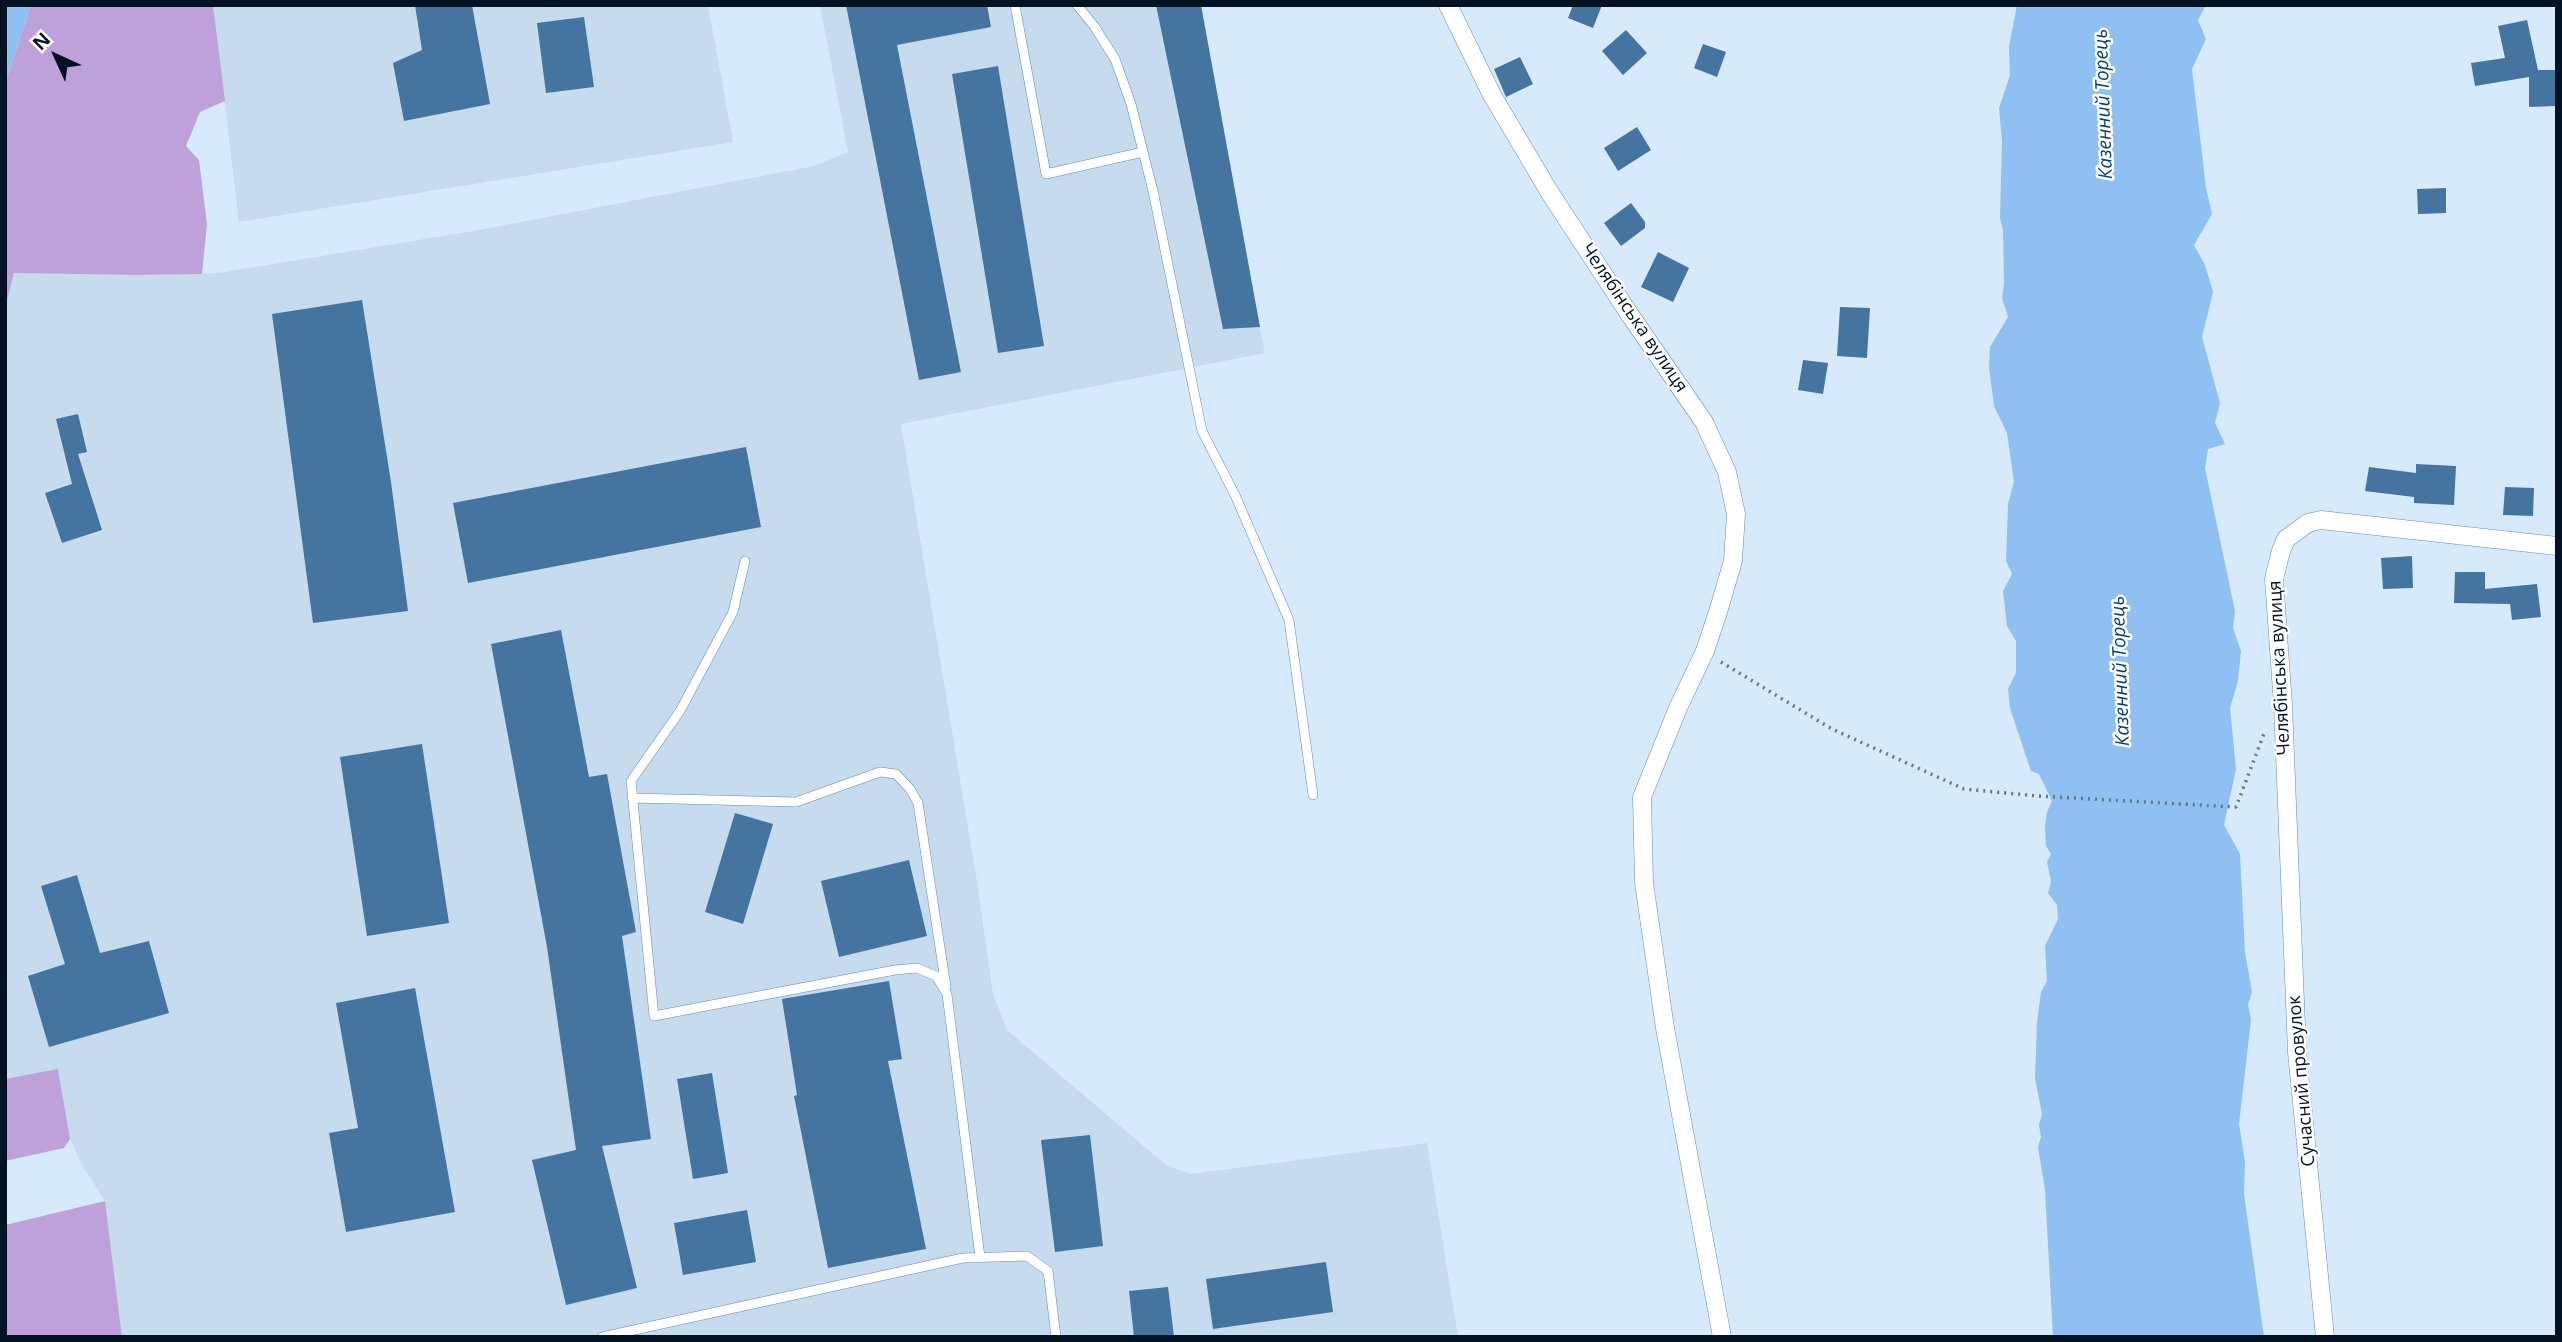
<!DOCTYPE html>
<html>
<head>
<meta charset="utf-8">
<style>
  body { margin:0 }
  #map { position:relative; width:2562px; height:1342px; overflow:hidden; background:#d7eafc; font-family:"Open Sans",sans-serif }
  canvas { display:block }
  .frame { position:absolute; inset:0; border:7px solid #031222; pointer-events:none }
  .north { position:absolute; left:21px; top:21px; width:70px; height:70px; -webkit-text-stroke:5px #fff; paint-order:stroke; rotate:315deg; font-size:19px; font-weight:700; line-height:28px; text-align:center; color:#031222 }
  .north::after { content:''; display:block; margin:auto; width:24px; height:32px; background:#031222; clip-path:polygon(50% 0,100% 100%,50% 72%,0 100%) }
</style>
</head>
<body>
<div id="map">
<canvas width="2562" height="1342"></canvas>
<div class="frame"></div>
<div class="north">N</div>
</div>
<script>
const g = document.querySelector('canvas').getContext('2d');
g.lineJoin = 'round';
function fill(path, color) { g.fillStyle = color; g.fill(path, 'evenodd'); }
const shape = rows => new Path2D(rows.map(r => 'M' + r).join(''));
function stroke(path, color, width, dash) { g.strokeStyle = color; g.lineWidth = width; g.lineCap = dash ? 'butt' : 'round'; g.setLineDash(dash || []); g.stroke(path); }
function label(font, color, halo, rows, align = 'center') {
  g.font = font + ' "Open Sans",sans-serif'; g.lineWidth = 5; g.setLineDash([]); g.textBaseline = 'middle'; g.strokeStyle = halo; g.fillStyle = color; for (const [text, x, y, turn = 0] of rows) {
    g.save(); g.translate(x, y); g.rotate((+turn || 0) * Math.PI / 180); g.textAlign = isNaN(turn) ? turn : align; if (halo) g.strokeText(text, 0, 0); g.fillText(text, 0, 0); g.restore();
  }
}
const built = shape([
  [213,5,708,5,733,142,239,222],
  [820,5,1191,5,1265,353,901,424,976,875,993,994,1007,1030,1166,1165,1191,1174,1427,1143,1458,1337,122,1337,105,1201,82,1165,70,1139,58,1069,5,1079,5,308,13,273,135,275,219,273,479,230,814,166,848,152]
]);
const forest = shape([
  [31,5,213,5,225,101,200,112,186,146,199,160,207,224,202,274,135,275,14,273,5,308,5,84],
  [58,1069,70,1139,64,1148,5,1161,5,1079],
  [105,1201,122,1337,5,1337,5,1225]
]);
const water = shape([
  [5,5,31,5,5,84],
  [2017,5,2206,5,2198,20,2206,39,2192,69,2206,188,2212,214,2194,245,2205,265,2213,292,2202,337,2220,403,2215,423,2225,444,2208,449,2205,468,2235,611,2233,628,2241,651,2238,681,2230,708,2236,769,2224,825,2240,854,2245,952,2252,992,2248,1005,2251,1019,2239,1124,2245,1162,2244,1194,2264,1337,2053,1337,2045,1190,2038,1147,2041,1137,2039,1125,2042,1114,2035,1078,2037,1022,2041,992,2047,981,2045,946,2058,919,2057,905,2048,893,2051,882,2047,862,2051,854,2046,846,2045,826,2047,812,2052,801,2039,774,2031,771,2010,708,2008,689,2016,673,2016,641,2007,626,2003,591,2012,574,2006,561,2008,504,2014,482,2007,433,1994,406,1989,368,1990,347,2008,317,2002,298,2004,283,2003,230,2000,218,2002,141,1999,108,2010,75,2009,47]
]);
const building = shape([
  [415,5,472,5,490,104,404,121,393,63,422,50],
  [846,5,987,5,991,27,897,45,961,372,919,380],
  [1156,5,1201,5,1260,327,1223,329],
  [1573,5,1602,5,1593,28,1568,18],
  [584,17,594,87,546,93,537,23],
  [2527,20,2538,70,2555,70,2556,106,2529,107,2529,77,2475,86,2471,63,2505,58,2498,26],
  [1626,30,1647,53,1623,75,1602,51],
  [1703,44,1726,52,1717,77,1694,68],
  [1520,57,1533,84,1506,97,1494,69],
  [998,66,1044,346,998,353,952,74],
  [1637,127,1651,150,1618,171,1604,148],
  [2446,188,2446,213,2418,214,2417,189],
  [1631,203,1645,222,1645,228,1621,246,1604,223],
  [1658,252,1689,268,1673,302,1641,287],
  [362,300,391,482,408,611,313,623,272,314],
  [1840,307,1870,308,1867,358,1837,356],
  [1803,360,1828,363,1823,394,1798,390],
  [78,414,87,452,78,454,102,530,62,543,45,493,72,484,56,419],
  [746,447,761,527,468,583,453,503],
  [2416,464,2456,466,2454,505,2414,503,2414,497,2365,491,2369,467,2416,473],
  [2505,487,2534,488,2533,516,2503,515],
  [2412,556,2413,588,2383,589,2381,558],
  [2455,572,2485,572,2485,589,2537,584,2541,617,2512,620,2510,604,2454,603],
  [561,630,589,777,607,774,636,932,622,936,651,1139,602,1146,637,1288,566,1305,532,1160,576,1150,547,947,491,644],
  [422,744,449,923,367,936,340,757],
  [735,813,773,824,743,924,705,912],
  [909,860,927,936,839,957,821,881],
  [77,875,100,953,149,941,169,1013,49,1047,28,976,65,964,41,886],
  [889,981,902,1059,888,1061,926,1249,828,1268,794,1096,797,1095,782,999],
  [415,988,455,1212,346,1232,329,1133,358,1128,336,1003],
  [712,1073,728,1173,693,1179,677,1079],
  [1090,1135,1103,1246,1055,1252,1041,1140],
  [747,1210,756,1262,683,1275,674,1223],
  [1326,1262,1333,1312,1213,1329,1206,1279],
  [1168,1287,1174,1337,1134,1337,1129,1291]
]);
const path = shape([
  [1721,662,1832,729,1964,789,2038,796,2236,807,2265,731]
]);
const lane = shape([
  [1015,5,1046,174,1143,152],
  [1077,5,1094,26,1115,59,1131,104,1153,191,1202,431,1235,495,1289,620,1313,795],
  [745,561,733,612,680,711,631,781,654,1016,895,970,917,968,936,976,947,994,980,1257],
  [632,798,796,802,880,772,896,774,910,789,918,803,946,987],
  [602,1337,963,1258,1027,1256,1048,1271,1056,1337]
]);
const street = shape([
  [1448,5,1492,95,1550,193,1630,315,1704,422,1727,472,1736,514,1733,561,1718,612,1705,651,1678,708,1642,797,1644,883,1665,1028,1722,1337],
  [2325,1337,2297,1052,2283,705,2274,579,2281,551,2286,539,2308,523,2321,520,2557,546]
]);
const streetNames = [
  ["Челябінська вулиця",1634,318,56],
  ["Челябінська вулиця",2280,668,-93],
  ["Сучасний провулок",2302,1081,-95]
];
const waterNames = [
  ["Казенний Торець",2104,104,-92],
  ["Казенний Торець",2121,671,-92]
];
fill(built, '#c6dbee');
fill(forest, '#bfa1da');
fill(water, '#8fc0f1');
fill(building, '#4574a0');
stroke(lane, '#618cb6', 10);
stroke(street, '#618cb6', 19);
stroke(path, '#647586', 3.5, [2, 5]);
stroke(lane, '#fff', 9);
stroke(street, '#fff', 18);
label('18px', '#031222', '#fff', streetNames);
label('italic 19px', '#09416e', '#fff', waterNames);
</script>
</body>
</html>
